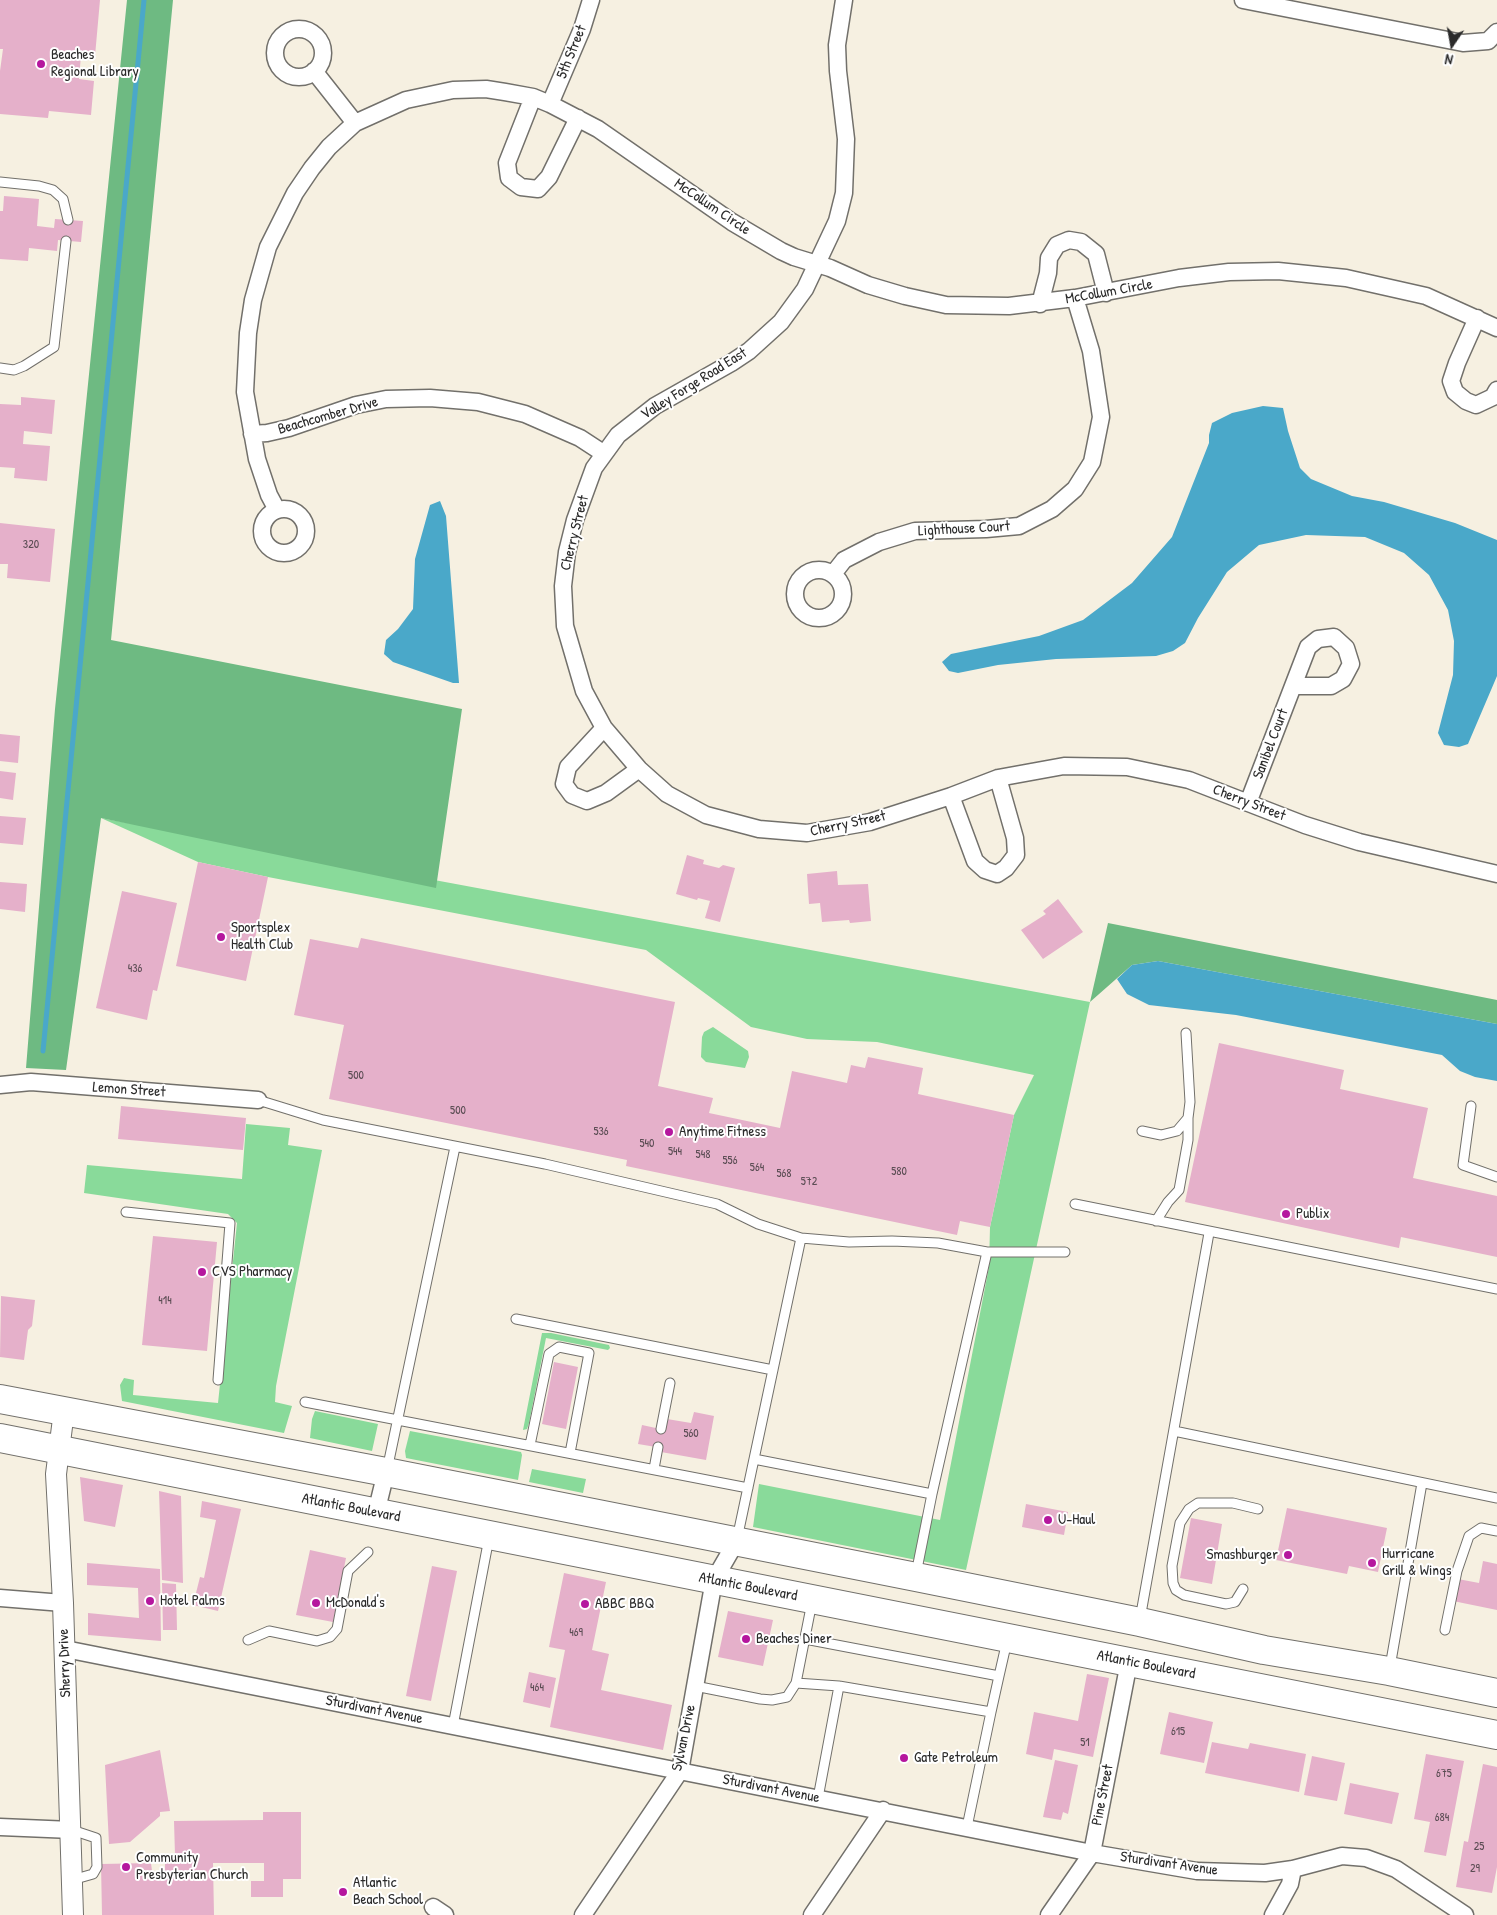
<!DOCTYPE html>
<html>
<head>
<meta charset="utf-8">
<style>
  body { margin:0 }
  #map { position:relative; width:1497px; height:1915px; overflow:hidden; background:#f6f0e1; font-family:"Patrick Hand",sans-serif }
  canvas { display:block }
  .north { position:absolute; left:1427px; top:20px; width:50px; height:50px; -webkit-text-stroke:4px #fff; paint-order:stroke; rotate:192deg; font-size:14px; font-weight:700; line-height:20px; text-align:center; color:#2b2b2b }
  .north::after { content:''; display:block; margin:auto; width:18px; height:22px; background:#2b2b2b; clip-path:polygon(50% 0,100% 100%,50% 72%,0 100%) }
</style>
</head>
<body>
<div id="map">
<canvas width="1497" height="1915"></canvas>
<div class="north">N</div>
</div>
<script>
const g = document.querySelector('canvas').getContext('2d');
g.lineJoin = 'round';
function fill(path, color) { g.fillStyle = color; g.fill(path, 'evenodd'); }
const shape = rows => new Path2D(rows.map(r => 'M' + r).join(''));
function stroke(path, color, width, dash) { g.strokeStyle = color; g.lineWidth = width; g.lineCap = dash ? 'butt' : 'round'; g.setLineDash(dash || []); g.stroke(path); }
function label(font, color, halo, rows, align = 'center') {
  g.font = font + ' "Patrick Hand",sans-serif'; g.lineWidth = 4; g.setLineDash([]); g.textBaseline = 'middle'; g.strokeStyle = halo; g.fillStyle = color; for (const [text, x, y, turn = 0] of rows) {
    g.save(); g.translate(x, y); g.rotate((+turn || 0) * Math.PI / 180); g.textAlign = isNaN(turn) ? turn : align; if (halo) g.strokeText(text, 0, 0); g.fillText(text, 0, 0); g.restore();
  }
}
const green = shape([
  [101,818,1090,1002,966,1570,753,1527,759,1484,940,1520,989,1267,990,1227,1014,1115,1034,1075,877,1042,807,1039,751,1027,646,950,268,877,198,862],
  [713,1027,748,1051,749,1057,745,1068,706,1062,701,1057,702,1037,704,1032],
  [246,1124,290,1128,288,1145,322,1150,276,1386,275,1402,292,1406,284,1433,122,1401,120,1385,124,1378,134,1380,133,1395,218,1403,237,1223,228,1214,84,1193,87,1165,242,1179],
  [542,1333,551,1333,609,1345,610,1348,608,1350,546,1338,529,1423,527,1429,523,1430],
  [315,1411,378,1424,372,1451,310,1438,312,1419],
  [410,1431,521,1452,522,1455,518,1480,406,1458,405,1451],
  [532,1469,586,1479,583,1493,529,1482]
]);
const forest = shape([
  [127,0,173,0,111,640,462,709,436,888,101,818,66,1070,26,1068,55,709],
  [1108,923,1497,1000,1497,1024,1158,961,1132,965,1090,1002]
]);
const water = shape([
  [1263,406,1283,408,1288,431,1300,468,1311,479,1352,496,1384,502,1455,523,1497,540,1497,676,1468,744,1459,747,1444,745,1438,733,1453,675,1454,641,1448,610,1429,575,1404,553,1365,537,1306,535,1259,545,1227,572,1198,618,1185,643,1173,651,1156,656,1056,659,998,665,958,673,949,671,942,662,951,654,1039,636,1083,620,1132,583,1172,537,1209,443,1209,435,1212,423,1232,413],
  [440,501,446,516,459,683,453,683,393,662,384,654,386,640,398,629,413,609,415,559,430,505],
  [1158,961,1497,1024,1497,1081,1475,1077,1460,1071,1442,1055,1236,1015,1149,1005,1127,994,1117,979,1132,965]
]);
const stream = shape([
  [43,1051,144,0]
]);
const building = shape([
  [0,0,100,0,95,56,81,55,79,79,94,81,91,115,49,111,48,118,0,114,0,71,3,49,0,49],
  [4,196,39,199,37,226,54,228,55,219,83,221,81,242,58,240,57,251,29,248,28,261,0,259,0,211,3,211],
  [21,397,55,400,52,434,24,431,23,444,50,446,47,481,14,478,15,468,0,467,0,404,21,405],
  [0,523,55,529,50,582,7,578,8,564,0,564],
  [0,734,20,736,18,763,0,761],
  [0,771,16,773,13,800,0,798],
  [0,816,26,818,23,845,0,843],
  [687,855,704,860,703,864,719,868,723,865,735,868,720,922,705,918,710,901,698,898,697,900,676,894],
  [198,862,268,877,246,981,176,966],
  [837,871,838,885,868,884,871,921,850,923,849,920,822,922,820,903,809,904,807,874],
  [0,882,27,884,25,912,0,909],
  [122,891,177,903,157,991,153,990,147,1020,96,1008],
  [1058,899,1083,932,1043,959,1021,930,1046,914,1043,911],
  [361,938,675,1002,658,1086,713,1098,709,1113,780,1128,792,1071,847,1083,851,1065,865,1068,868,1057,923,1068,918,1094,1014,1115,990,1227,960,1221,957,1235,626,1166,627,1160,329,1099,344,1025,294,1015,310,939,358,948],
  [1219,1043,1344,1070,1340,1089,1428,1108,1413,1178,1497,1196,1497,1257,1401,1237,1399,1248,1185,1202],
  [121,1106,246,1118,243,1150,118,1139],
  [153,1236,217,1242,207,1351,142,1345],
  [1,1296,35,1300,32,1326,28,1330,24,1360,0,1357],
  [554,1362,578,1367,566,1429,542,1424],
  [694,1412,714,1416,706,1460,661,1452,662,1448,638,1444,642,1425,665,1430,667,1419,691,1423],
  [80,1477,123,1485,115,1527,84,1521],
  [159,1491,181,1496,183,1583,162,1580],
  [202,1501,241,1509,218,1611,193,1605,200,1577,204,1578,216,1520,200,1517],
  [1026,1504,1068,1512,1064,1535,1022,1527],
  [1287,1508,1387,1528,1378,1572,1349,1566,1347,1574,1276,1560],
  [1191,1518,1222,1524,1212,1584,1180,1578],
  [310,1550,346,1558,333,1622,296,1615],
  [1483,1561,1497,1564,1497,1610,1453,1601,1458,1579,1479,1583],
  [87,1563,160,1569,161,1641,88,1635,88,1613,139,1618,138,1588,87,1585],
  [432,1566,457,1571,431,1701,406,1696],
  [564,1573,606,1582,592,1650,609,1654,601,1690,672,1705,663,1750,550,1727,565,1650,549,1647],
  [162,1583,176,1584,177,1630,163,1630],
  [728,1611,773,1620,763,1666,718,1657],
  [529,1672,556,1678,550,1708,523,1702],
  [1087,1674,1109,1678,1093,1757,1054,1749,1052,1760,1026,1754,1034,1712,1078,1721],
  [1169,1712,1213,1722,1204,1763,1160,1754],
  [1212,1742,1248,1749,1250,1743,1306,1754,1299,1792,1205,1773],
  [160,1750,170,1811,160,1812,160,1816,130,1842,109,1844,105,1765],
  [1426,1754,1464,1761,1446,1856,1424,1852,1430,1822,1414,1819],
  [1312,1756,1345,1763,1337,1801,1304,1795],
  [1055,1760,1078,1765,1068,1814,1063,1812,1061,1820,1043,1817],
  [1483,1764,1497,1767,1497,1867,1492,1893,1456,1887,1464,1841,1468,1842],
  [1350,1783,1399,1793,1392,1824,1344,1814],
  [263,1812,301,1812,301,1879,283,1879,283,1897,251,1897,251,1881,264,1881,264,1863,213,1863,214,1915,102,1915,101,1864,151,1863,152,1871,165,1871,165,1855,175,1855,174,1821,263,1820]
]);
const service = shape([
  [0,182,39,186,53,190,63,199,68,220],
  [0,368,14,370,24,366,54,347,66,241],
  [258,1100,323,1120,545,1164,717,1204,758,1224,801,1238,849,1242,892,1241,938,1243,987,1252,1065,1252],
  [1471,1106,1463,1165,1497,1177],
  [1142,1131,1161,1135,1177,1131,1188,1118,1190,1102,1186,1033],
  [1075,1204,1497,1289],
  [126,1212,230,1223,218,1380],
  [1156,1221,1168,1202,1179,1190,1188,1140,1188,1118],
  [516,1319,773,1370],
  [305,1402,748,1488],
  [661,1429,670,1383],
  [1174,1431,1497,1498],
  [530,1445,549,1354,559,1347,589,1353,570,1453],
  [754,1459,932,1494],
  [654,1469,658,1447],
  [387,1470,455,1147],
  [737,1539,801,1238],
  [916,1574,932,1494,987,1252],
  [1243,1589,1235,1602,1226,1604,1184,1595,1176,1590,1173,1583,1172,1566,1180,1523,1189,1509,1198,1503,1233,1503,1258,1509],
  [1140,1619,1209,1233],
  [1445,1630,1457,1571,1469,1536,1481,1528,1497,1531],
  [248,1640,269,1631,317,1641,330,1637,337,1629,348,1571,368,1552],
  [1390,1667,1422,1483],
  [999,1676,1007,1641],
  [796,1683,812,1602],
  [695,1686,760,1699,772,1700,787,1697,796,1683,839,1686,991,1712,999,1676,805,1639],
  [453,1726,489,1538],
  [818,1798,839,1686],
  [967,1827,991,1712],
  [72,1830,96,1838,97,1867,93,1874,72,1880]
]);
const minor = shape([
  [844,0,837,45,838,71,846,139,844,193,837,221,805,289,781,322,749,351,731,363,655,406,618,435,594,468,575,520,567,552,563,586,565,626,584,691,604,728,639,769,667,794,706,815,759,829,807,833,870,822,951,796,998,778,1064,766,1127,767,1189,780,1305,825,1359,842,1497,874],
  [1243,0,1463,43,1488,41,1497,32],
  '275 53a24 24 0 1 1 48 0a24 24 0 1 1-48 0Z',
  [314,71,355,123],
  [533,97,507,163,509,178,521,187,538,189,549,177,578,118],
  [550,104,582,29,591,0],
  [1040,304,1048,273,1049,258,1057,245,1069,240,1081,242,1096,254,1106,293],
  [1477,318,1457,363,1451,381,1455,392,1466,401,1476,405,1493,397,1497,390],
  [252,434,267,433,289,428,356,405,386,399,430,398,478,402,525,414,580,438,603,453],
  '262 531a22 22 0 1 1 44 0a22 22 0 1 1-44 0Z',
  [277,510,269,495,257,459,245,392,248,333,253,300,268,247,295,193,312,168,329,147,355,123,406,100,453,90,486,89,505,92,533,97,550,104,598,129,732,222,781,251,794,257,830,268,868,285,905,296,946,305,1009,306,1075,298,1179,278,1229,272,1278,271,1346,278,1426,296,1497,328],
  '795 594a24 24 0 1 1 48 0a24 24 0 1 1-48 0Z',
  [833,574,844,560,879,542,915,531,986,529,1019,526,1052,509,1075,489,1092,462,1101,417,1091,351,1075,298],
  [604,728,568,767,564,784,572,795,587,801,606,793,639,769],
  [951,796,975,861,985,870,997,874,1006,868,1016,855,1015,838,998,778],
  [1248,803,1308,647,1318,639,1334,637,1346,648,1351,664,1343,679,1331,686,1294,686],
  [0,1085,31,1082,258,1100],
  [376,1513,386,1472],
  [0,1598,63,1603],
  [65,1649,1092,1853,1197,1871,1265,1873,1293,1869,1342,1856,1366,1858,1396,1869,1465,1915],
  [0,1827,72,1830],
  [433,1907,445,1915],
  [583,1915,680,1771,714,1580,736,1542],
  [812,1915,883,1810],
  [1049,1915,1092,1853,1129,1662],
  [1273,1915,1290,1884,1293,1869]
]);
const tertiary = shape([
  [64,1411,56,1474,63,1603,73,1915]
]);
const trunk = shape([
  [0,1399,386,1472,916,1577,1140,1622,1264,1650,1389,1671,1497,1693],
  [0,1438,1497,1735]
]);
const markers = [
  [41,64,5,"#b5179e"],
  [221,937,5,"#b5179e"],
  [669,1132,5,"#b5179e"],
  [1286,1214,5,"#b5179e"],
  [202,1272,5,"#b5179e"],
  [1048,1520,5,"#b5179e"],
  [1288,1555,5,"#b5179e"],
  [1372,1563,5,"#b5179e"],
  [150,1601,5,"#b5179e"],
  [316,1603,5,"#b5179e"],
  [585,1604,5,"#b5179e"],
  [746,1639,5,"#b5179e"],
  [904,1758,5,"#b5179e"],
  [126,1867,5,"#b5179e"],
  [343,1892,5,"#b5179e"]
];
const numberNames = [
  ["320",31,545],
  ["436",135,969],
  ["500",356,1076],
  ["500",458,1111],
  ["536",601,1132],
  ["540",647,1144],
  ["544",675,1152],
  ["548",703,1155],
  ["556",730,1161],
  ["564",757,1168],
  ["580",899,1172],
  ["568",784,1174],
  ["572",809,1182],
  ["414",165,1301],
  ["560",691,1434],
  ["469",576,1633],
  ["464",537,1688],
  ["615",1178,1732],
  ["51",1085,1743],
  ["675",1444,1774],
  ["684",1442,1818],
  ["25",1479,1847],
  ["29",1475,1869]
];
const streetNames = [
  ["5th Street",572,52,-68],
  ["McCollum Circle",712,207,34],
  ["McCollum Circle",1109,292,-10],
  ["Valley Forge Road East",694,384,-32],
  ["Beachcomber Drive",328,416,-16],
  ["Lighthouse Court",964,529,-3],
  ["Cherry Street",575,533,-76],
  ["Sanibel Court",1271,744,-69],
  ["Cherry Street",1249,803,21],
  ["Cherry Street",848,824,-12],
  ["Lemon Street",129,1090,4],
  ["Atlantic Boulevard",351,1508,11],
  ["Atlantic Boulevard",748,1587,11],
  ["Sherry Drive",65,1663,-92],
  ["Atlantic Boulevard",1146,1665,11],
  ["Sturdivant Avenue",374,1710,11],
  ["Sylvan Drive",684,1738,-78],
  ["Sturdivant Avenue",771,1789,11],
  ["Pine Street",1103,1795,-79],
  ["Sturdivant Avenue",1169,1864,8]
];
const poiNames = [
  ["Beaches",51,55],
  ["Regional Library",51,72],
  ["Sportsplex",231,928],
  ["Health Club",231,945],
  ["Anytime Fitness",679,1132],
  ["Publix",1296,1214],
  ["CVS Pharmacy",212,1272],
  ["U-Haul",1058,1520],
  ["Hurricane",1382,1554],
  ["Grill & Wings",1382,1571],
  ["Smashburger",1278,1555,"right"],
  ["Hotel Palms",160,1601],
  ["McDonald's",326,1603],
  ["ABBC BBQ",595,1604],
  ["Beaches Diner",756,1639],
  ["Gate Petroleum",914,1758],
  ["Community",136,1858],
  ["Presbyterian Church",136,1875],
  ["Atlantic",353,1883],
  ["Beach School",353,1900]
];
fill(green, '#89da9a');
fill(forest, '#6eba82');
fill(water, '#4aa8c9');
stroke(stream, '#4aa8c9', 5);
fill(building, '#e5b0ca');
stroke(service, '#72706b', 11);
stroke(minor, '#72706b', 19);
stroke(tertiary, '#72706b', 22);
stroke(trunk, '#72706b', 30);
stroke(service, '#fff', 9);
stroke(minor, '#fff', 16);
stroke(tertiary, '#fff', 20);
stroke(trunk, '#fff', 28);
for (const [x, y, r, color] of markers) { const dot = new Path2D(); dot.arc(x, y, r, 0, 2 * Math.PI); g.fillStyle = color; g.fill(dot); stroke(dot, '#fff', 2); }
label('12px', '#5a4c53', null, numberNames);
label('15px', '#2b2b2b', '#fff', streetNames);
label('15px', '#2b2b2b', '#fff', poiNames, 'left');
</script>
</body>
</html>
